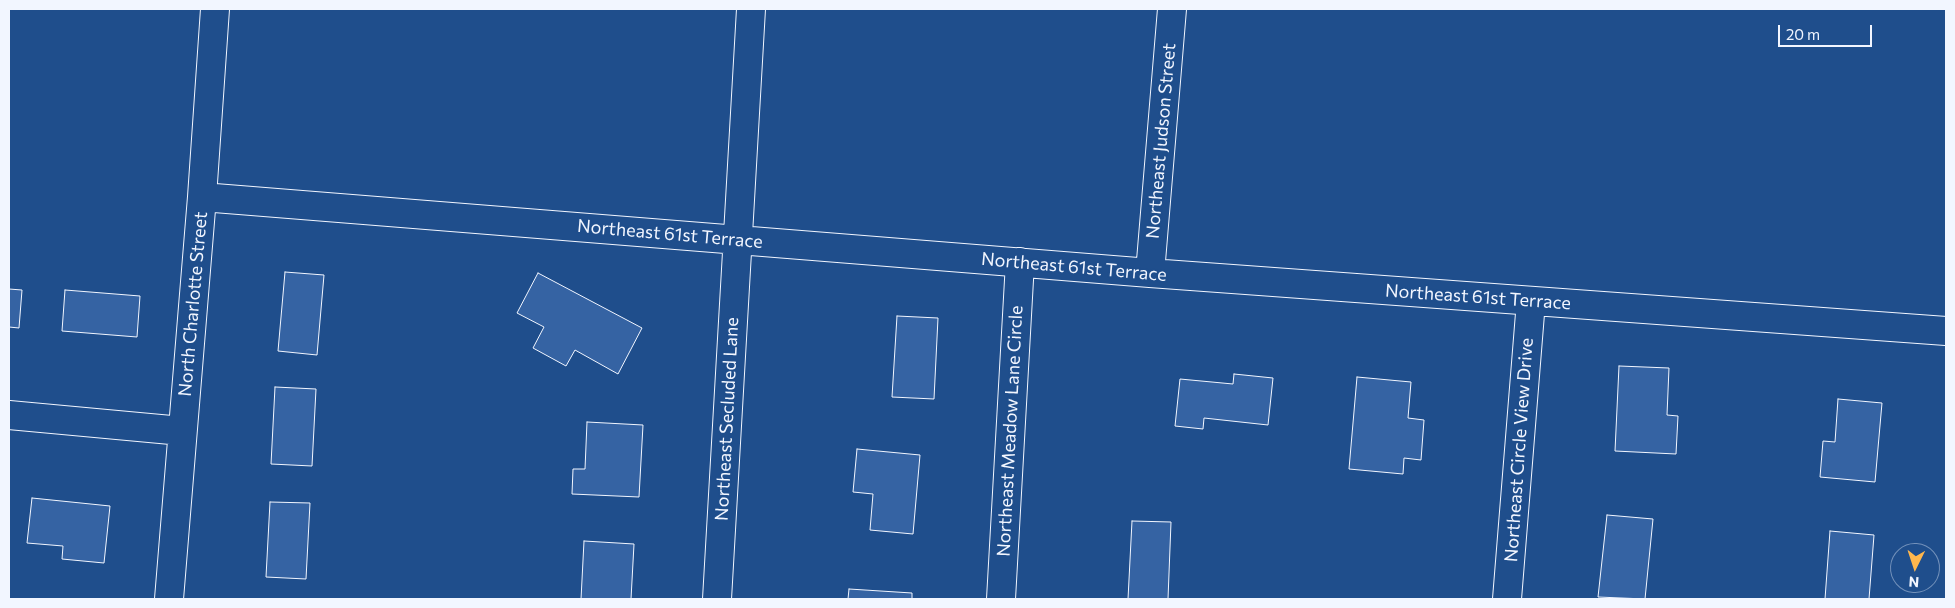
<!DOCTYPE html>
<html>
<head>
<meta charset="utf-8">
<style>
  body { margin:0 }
  #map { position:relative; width:1955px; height:608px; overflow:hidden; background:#1f4e8c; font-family:Commissioner,sans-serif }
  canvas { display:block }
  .frame { position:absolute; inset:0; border:10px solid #f2f6ff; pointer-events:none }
  .north { position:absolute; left:1890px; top:543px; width:50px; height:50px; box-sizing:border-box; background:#1f4e8c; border:1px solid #7391ba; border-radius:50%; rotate:184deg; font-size:14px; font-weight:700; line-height:20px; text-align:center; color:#f2f6ff }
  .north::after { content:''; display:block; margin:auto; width:18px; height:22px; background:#ffb74d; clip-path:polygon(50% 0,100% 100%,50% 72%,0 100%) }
  .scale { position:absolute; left:1778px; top:25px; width:94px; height:22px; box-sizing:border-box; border:2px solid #f2f6ff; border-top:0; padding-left:6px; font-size:15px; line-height:18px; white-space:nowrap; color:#f2f6ff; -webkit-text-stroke:4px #1f4e8c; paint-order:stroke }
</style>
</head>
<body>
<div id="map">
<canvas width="1955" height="608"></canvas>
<div class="frame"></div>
<div class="north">N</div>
<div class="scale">20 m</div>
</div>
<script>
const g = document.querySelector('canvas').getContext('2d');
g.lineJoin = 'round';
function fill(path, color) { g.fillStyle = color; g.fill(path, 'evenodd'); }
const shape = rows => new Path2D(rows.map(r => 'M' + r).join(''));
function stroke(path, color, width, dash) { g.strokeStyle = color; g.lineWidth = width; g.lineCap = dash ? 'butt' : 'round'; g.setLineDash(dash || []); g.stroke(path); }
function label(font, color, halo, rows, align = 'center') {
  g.font = font + ' Commissioner,sans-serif'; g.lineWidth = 4; g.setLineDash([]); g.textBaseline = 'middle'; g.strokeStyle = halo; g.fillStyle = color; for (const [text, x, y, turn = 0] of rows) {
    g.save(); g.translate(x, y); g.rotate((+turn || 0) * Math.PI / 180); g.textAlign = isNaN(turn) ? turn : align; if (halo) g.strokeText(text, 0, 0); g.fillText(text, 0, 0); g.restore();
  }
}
const building = shape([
  [285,272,324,275,317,355,278,351,285,272],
  [538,273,642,328,618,374,575,350,566,366,533,348,544,327,517,313,538,273],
  [9,289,22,290,19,328,9,327,9,289],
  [65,290,140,296,137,337,62,331,65,290],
  [897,316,938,318,934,399,892,397,897,316],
  [1619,366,1669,368,1667,415,1678,416,1676,454,1615,451,1619,366],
  [1234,374,1273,378,1268,425,1204,418,1203,429,1175,426,1180,379,1233,384,1234,374],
  [1357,377,1411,382,1408,418,1424,420,1421,460,1404,458,1403,474,1349,469,1357,377],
  [275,387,316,389,312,466,271,464,275,387],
  [1838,399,1882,403,1875,482,1820,477,1823,441,1835,442,1838,399],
  [587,422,643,425,639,497,572,494,573,469,585,469,587,422],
  [857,449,920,455,913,534,870,530,873,494,853,492,857,449],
  [32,498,110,506,104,563,62,559,63,546,27,543,32,498],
  [270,502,310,503,306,579,266,577,270,502],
  [1607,515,1653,519,1645,599,1598,597,1607,515],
  [1132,521,1171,522,1168,599,1128,599,1132,521],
  [1830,531,1874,535,1869,599,1825,599,1830,531],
  [584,541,634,544,631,599,581,599,584,541],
  [849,589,912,593,912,599,848,599,849,589]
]);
const minor = shape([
  [202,197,1150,273,1946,331],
  [1150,273,1172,9],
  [9,415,182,431],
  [169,599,202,197,215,9],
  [717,599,751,9],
  [1001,599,1020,262],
  [1507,599,1531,301]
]);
const streetNames = [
  ["Northeast Judson Street",1161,141,-85],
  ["Northeast 61st Terrace",670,234,5],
  ["Northeast 61st Terrace",1074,267,5],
  ["Northeast 61st Terrace",1478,297,4],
  ["North Charlotte Street",193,304,-85],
  ["Northeast Secluded Lane",727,419,-87],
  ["Northeast Meadow Lane Circle",1010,431,-87],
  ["Northeast Circle View Drive",1519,450,-86]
];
fill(building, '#3563a3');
stroke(building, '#f2f6ff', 1);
stroke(minor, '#f2f6ff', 30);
stroke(minor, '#1f4e8c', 28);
label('18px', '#f2f6ff', '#1f4e8c', streetNames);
</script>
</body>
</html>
